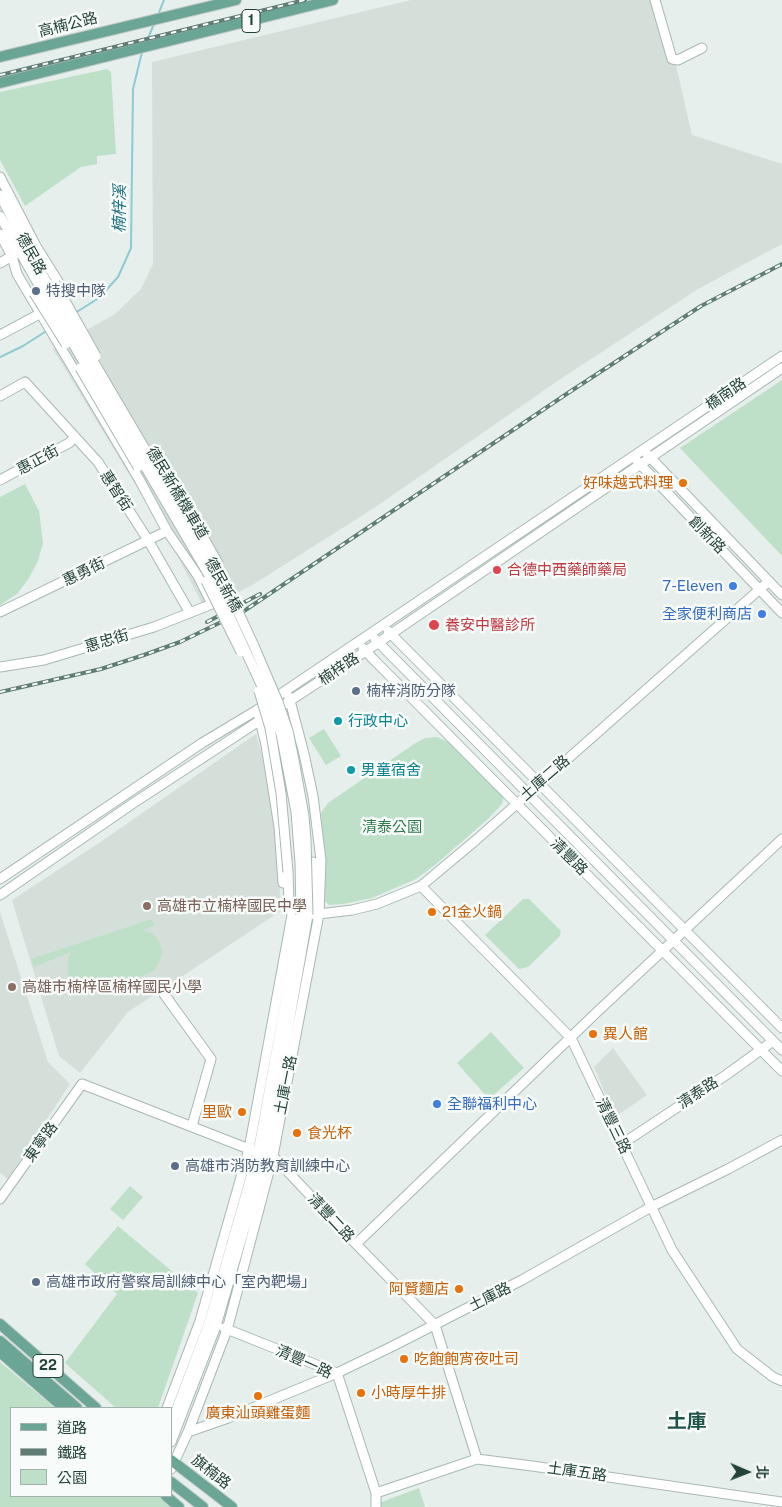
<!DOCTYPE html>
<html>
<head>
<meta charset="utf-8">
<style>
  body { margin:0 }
  #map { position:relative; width:782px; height:1507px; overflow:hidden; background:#e6efeb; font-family:"Public Sans","Noto Sans TC",sans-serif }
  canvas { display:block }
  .legend { position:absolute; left:10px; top:1407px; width:162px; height:90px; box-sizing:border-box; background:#f7fbf9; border:1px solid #a3b1ad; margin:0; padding:6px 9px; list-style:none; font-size:15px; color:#24423a }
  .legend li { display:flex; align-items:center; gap:10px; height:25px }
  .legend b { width:25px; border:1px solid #a3b1ad }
  .north { position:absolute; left:722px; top:1447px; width:50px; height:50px; -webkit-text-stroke:4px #f7fbf9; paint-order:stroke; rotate:91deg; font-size:14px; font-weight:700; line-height:20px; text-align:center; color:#24423a }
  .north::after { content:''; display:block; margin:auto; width:18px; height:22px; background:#24423a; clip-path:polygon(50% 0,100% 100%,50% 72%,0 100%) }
</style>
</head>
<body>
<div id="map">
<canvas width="782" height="1507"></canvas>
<ul class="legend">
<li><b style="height:6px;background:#6aa596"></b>道路</li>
<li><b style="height:6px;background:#5f7d75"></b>鐵路</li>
<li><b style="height:14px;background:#bfe0c8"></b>公園</li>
</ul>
<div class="north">北</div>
</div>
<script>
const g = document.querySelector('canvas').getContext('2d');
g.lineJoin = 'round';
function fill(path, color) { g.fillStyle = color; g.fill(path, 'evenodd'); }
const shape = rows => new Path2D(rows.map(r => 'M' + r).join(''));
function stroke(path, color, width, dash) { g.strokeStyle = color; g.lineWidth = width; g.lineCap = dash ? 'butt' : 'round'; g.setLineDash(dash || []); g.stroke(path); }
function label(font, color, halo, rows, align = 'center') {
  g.font = font + ' "Public Sans","Noto Sans TC",sans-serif'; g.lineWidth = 5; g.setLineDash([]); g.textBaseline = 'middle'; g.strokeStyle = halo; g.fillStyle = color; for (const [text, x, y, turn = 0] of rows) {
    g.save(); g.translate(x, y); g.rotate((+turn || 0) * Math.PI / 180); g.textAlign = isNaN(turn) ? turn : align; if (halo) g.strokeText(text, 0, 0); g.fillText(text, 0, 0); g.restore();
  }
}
const built = shape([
  [411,0,661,0,692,135,782,164,782,244,698,289,559,380,374,508,254,584,205,610,172,545,53,349,115,314,141,289,153,264,152,62],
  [256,734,263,757,276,827,281,911,128,1012,80,1073,59,1056,12,900,102,841],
  [0,912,48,1062,70,1084,8,1179,0,1173],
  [613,1048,647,1095,615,1117,594,1067]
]);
const green = shape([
  [107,69,111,72,116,154,97,156,97,164,81,167,25,206,0,160,0,92],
  [782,380,782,556,680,448],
  [25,484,39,511,43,543,38,561,29,578,17,594,0,605,0,497],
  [324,729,341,756,326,765,309,738],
  [437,737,454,744,504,795,502,804,488,819,435,865,416,879,372,898,343,904,329,905,324,900,323,893,325,860,321,813,328,803,414,744,425,738],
  [523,899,529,899,561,931,560,936,528,967,519,969,485,935],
  [152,919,154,926,143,930,151,933,157,938,161,945,162,952,161,958,156,968,152,972,93,994,78,987,68,977,68,958,71,952,34,967,31,959],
  [491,1032,524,1068,489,1099,457,1063],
  [130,1186,143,1197,123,1220,110,1209],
  [118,1226,198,1293,158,1408,116,1408,65,1363,117,1294,85,1264],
  [0,1362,55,1408,11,1408,11,1496,159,1496,172,1507,0,1507],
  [419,1488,425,1507,378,1507,379,1503]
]);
const stream = shape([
  [158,15,164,0],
  [146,43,154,24],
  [75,313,99,298,118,277,131,248,133,89,142,52],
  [0,357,23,346,48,330]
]);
const minor = shape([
  [655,0,672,59,678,60,702,48],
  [0,177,37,248],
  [0,195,27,248,49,286],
  [0,216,41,289],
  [0,234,12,256,17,274,139,479,167,531,198,576,212,604,154,627,44,660,0,667],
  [34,243,62,288],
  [0,263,17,253],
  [0,335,45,311],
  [0,396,25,382,87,450,98,462,148,540,190,613],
  [647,454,782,595],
  [637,461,782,613],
  [0,480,69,443,75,437],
  [0,612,167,531],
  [388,631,782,1028],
  [375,639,782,1050],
  [363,648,374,660,782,1071],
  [259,716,266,745,279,827,283,883],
  [313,862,313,899,315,909,317,912],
  [0,879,202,743,257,710,782,356],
  [421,886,571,1038,672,1250,737,1349,773,1377,782,1381],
  [0,895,132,804,366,651,782,368],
  [292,915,319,914,352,910,377,904,421,886,476,840,769,581],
  [164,994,211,1059,192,1126],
  [622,1144,726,1075,773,1041],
  [0,1199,82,1084,249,1149,273,1156,356,1244,435,1325,477,1459],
  [356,1244,597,1012,782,839],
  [224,1328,337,1373,376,1493,376,1507],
  [167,1408,200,1321,249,1149,292,915,289,903,288,872],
  [171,1424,209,1323,258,1152,301,915],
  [188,1432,228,1418,337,1373,391,1347,522,1280,651,1207,728,1169,782,1140],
  [171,1442,216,1326,266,1154,308,915],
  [171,1469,188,1432,227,1330,273,1156,319,914,321,860,313,796,304,754,289,697],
  [376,1493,477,1459,532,1466,782,1502]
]);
const major = shape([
  [0,57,236,0],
  [0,83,333,0],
  [0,1324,96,1408],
  [0,1341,77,1408],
  [0,1352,64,1408],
  [171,1460,232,1507],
  [171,1482,203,1507],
  [166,1496,179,1507]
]);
const rail = shape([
  [0,75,305,0],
  [207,622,260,594],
  [0,692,101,669,144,655,180,642,244,611,568,393,701,306,782,264]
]);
const minorBridge = shape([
  [55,283,96,356],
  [49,286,228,590,254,646,278,702,288,731,294,760,304,816,306,840,308,915],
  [41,289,217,589,271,706,281,734,296,812,300,863,301,915],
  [34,293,66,344],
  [80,368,138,467],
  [187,509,219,565],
  [206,581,241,652],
  [259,691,270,728,281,793,288,872]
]);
const markers = [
  [36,291,5,"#5c6f8a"],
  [683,483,5,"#e8710a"],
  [497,570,5,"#e0444e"],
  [733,586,5,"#3f7fe0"],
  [762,614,5,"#3f7fe0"],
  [434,625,6,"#e0444e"],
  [356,691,5,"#5c6f8a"],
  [338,721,5,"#0f9aa8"],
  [351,770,5,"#0f9aa8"],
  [147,906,5,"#8d6e63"],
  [432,912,5,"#e8710a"],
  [12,987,5,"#8d6e63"],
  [593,1034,5,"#e8710a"],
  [437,1104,5,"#3f7fe0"],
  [242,1112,5,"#e8710a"],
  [297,1133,5,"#e8710a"],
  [175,1166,5,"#5c6f8a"],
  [36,1282,5,"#5c6f8a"],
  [459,1289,5,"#e8710a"],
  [404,1359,5,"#e8710a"],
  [361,1393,5,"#e8710a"],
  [258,1396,5,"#e8710a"]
];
const shields = [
  [251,21,18],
  [48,1366,30]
];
const shieldNames = [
  ["1",251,21],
  ["22",48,1366]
];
const streetNames = [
  ["高楠公路",68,25,-14],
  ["德民路",31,254,61],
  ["橋南路",726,394,-34],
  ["惠正街",38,460,-28],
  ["惠智街",116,491,57],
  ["德民新橋機車道",177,493,59],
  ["創新路",707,535,46],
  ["惠勇街",84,572,-26],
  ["德民新橋",223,585,61],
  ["惠忠街",107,641,-17],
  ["楠梓路",339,669,-34],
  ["土庫二路",545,778,-41],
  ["清豐路",569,857,45],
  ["土庫一路",286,1085,-79],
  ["清泰路",698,1093,-33],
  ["清豐三路",613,1126,64],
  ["東寧路",41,1142,-54],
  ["清豐二路",331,1218,47],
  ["土庫路",490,1297,-27],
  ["清豐一路",304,1362,24],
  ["旗楠路",211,1472,38],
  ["土庫五路",577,1472,8]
];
const serviceNames = [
  ["特搜中隊",46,291],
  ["楠梓消防分隊",366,691],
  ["高雄市消防教育訓練中心",185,1166],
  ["高雄市政府警察局訓練中心「室內靶場」",46,1282]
];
const foodNames = [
  ["好味越式料理",673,483,"right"],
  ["21金火鍋",442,912],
  ["異人館",603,1034],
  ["里歐",232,1112,"right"],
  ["食光杯",307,1133],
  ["阿賢麵店",449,1289,"right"],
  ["吃飽飽宵夜吐司",414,1359],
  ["小時厚牛排",371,1393],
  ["廣東汕頭雞蛋麵",258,1413,"center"]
];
const healthNames = [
  ["合德中西藥師藥局",507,570],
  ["養安中醫診所",445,625]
];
const shopNames = [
  ["7-Eleven",723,586],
  ["全家便利商店",752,614],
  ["全聯福利中心",447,1104,"left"]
];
const cultureNames = [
  ["行政中心",348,721],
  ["男童宿舍",361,770]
];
const parkNames = [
  ["清泰公園",392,827]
];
const educationNames = [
  ["高雄市立楠梓國民中學",157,906],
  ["高雄市楠梓區楠梓國民小學",22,987]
];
const waterNames = [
  ["楠梓溪",120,209,-89]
];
const districtNames = [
  ["土庫",687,1422]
];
fill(built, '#d4dfda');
fill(green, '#bfe0c8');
stroke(stream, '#8ec9d4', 2);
stroke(minor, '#a8b8b2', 11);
stroke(major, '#c2cac8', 12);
stroke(minor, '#fff', 9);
stroke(major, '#6aa596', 10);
stroke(rail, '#5f7d75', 4);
stroke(rail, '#f7fbf9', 2, [5.5]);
stroke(minorBridge, '#a8b8b2', 11, []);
stroke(minorBridge, '#fff', 9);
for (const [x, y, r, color] of markers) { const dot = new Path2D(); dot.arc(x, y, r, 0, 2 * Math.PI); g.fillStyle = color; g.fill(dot); stroke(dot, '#f7fbf9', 2); }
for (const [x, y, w] of shields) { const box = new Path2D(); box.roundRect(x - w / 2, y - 11.5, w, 23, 4); g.fillStyle = '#f7fbf9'; g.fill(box); stroke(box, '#24423a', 1); }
label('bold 14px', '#24423a', null, shieldNames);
label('15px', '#24423a', '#f7fbf9', streetNames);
label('15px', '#4e5e75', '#f7fbf9', serviceNames, 'left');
label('15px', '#c56008', '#f7fbf9', foodNames, 'left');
label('15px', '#be3a42', '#f7fbf9', healthNames, 'left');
label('15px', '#366cbe', '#f7fbf9', shopNames, 'right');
label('15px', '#0d838f', '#f7fbf9', cultureNames, 'left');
label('15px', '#2d7a4b', '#f7fbf9', parkNames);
label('15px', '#785e54', '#f7fbf9', educationNames, 'left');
label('italic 16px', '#1c6f80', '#f7fbf9', waterNames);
label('bold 20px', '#1f5548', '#f7fbf9', districtNames);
</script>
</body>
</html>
